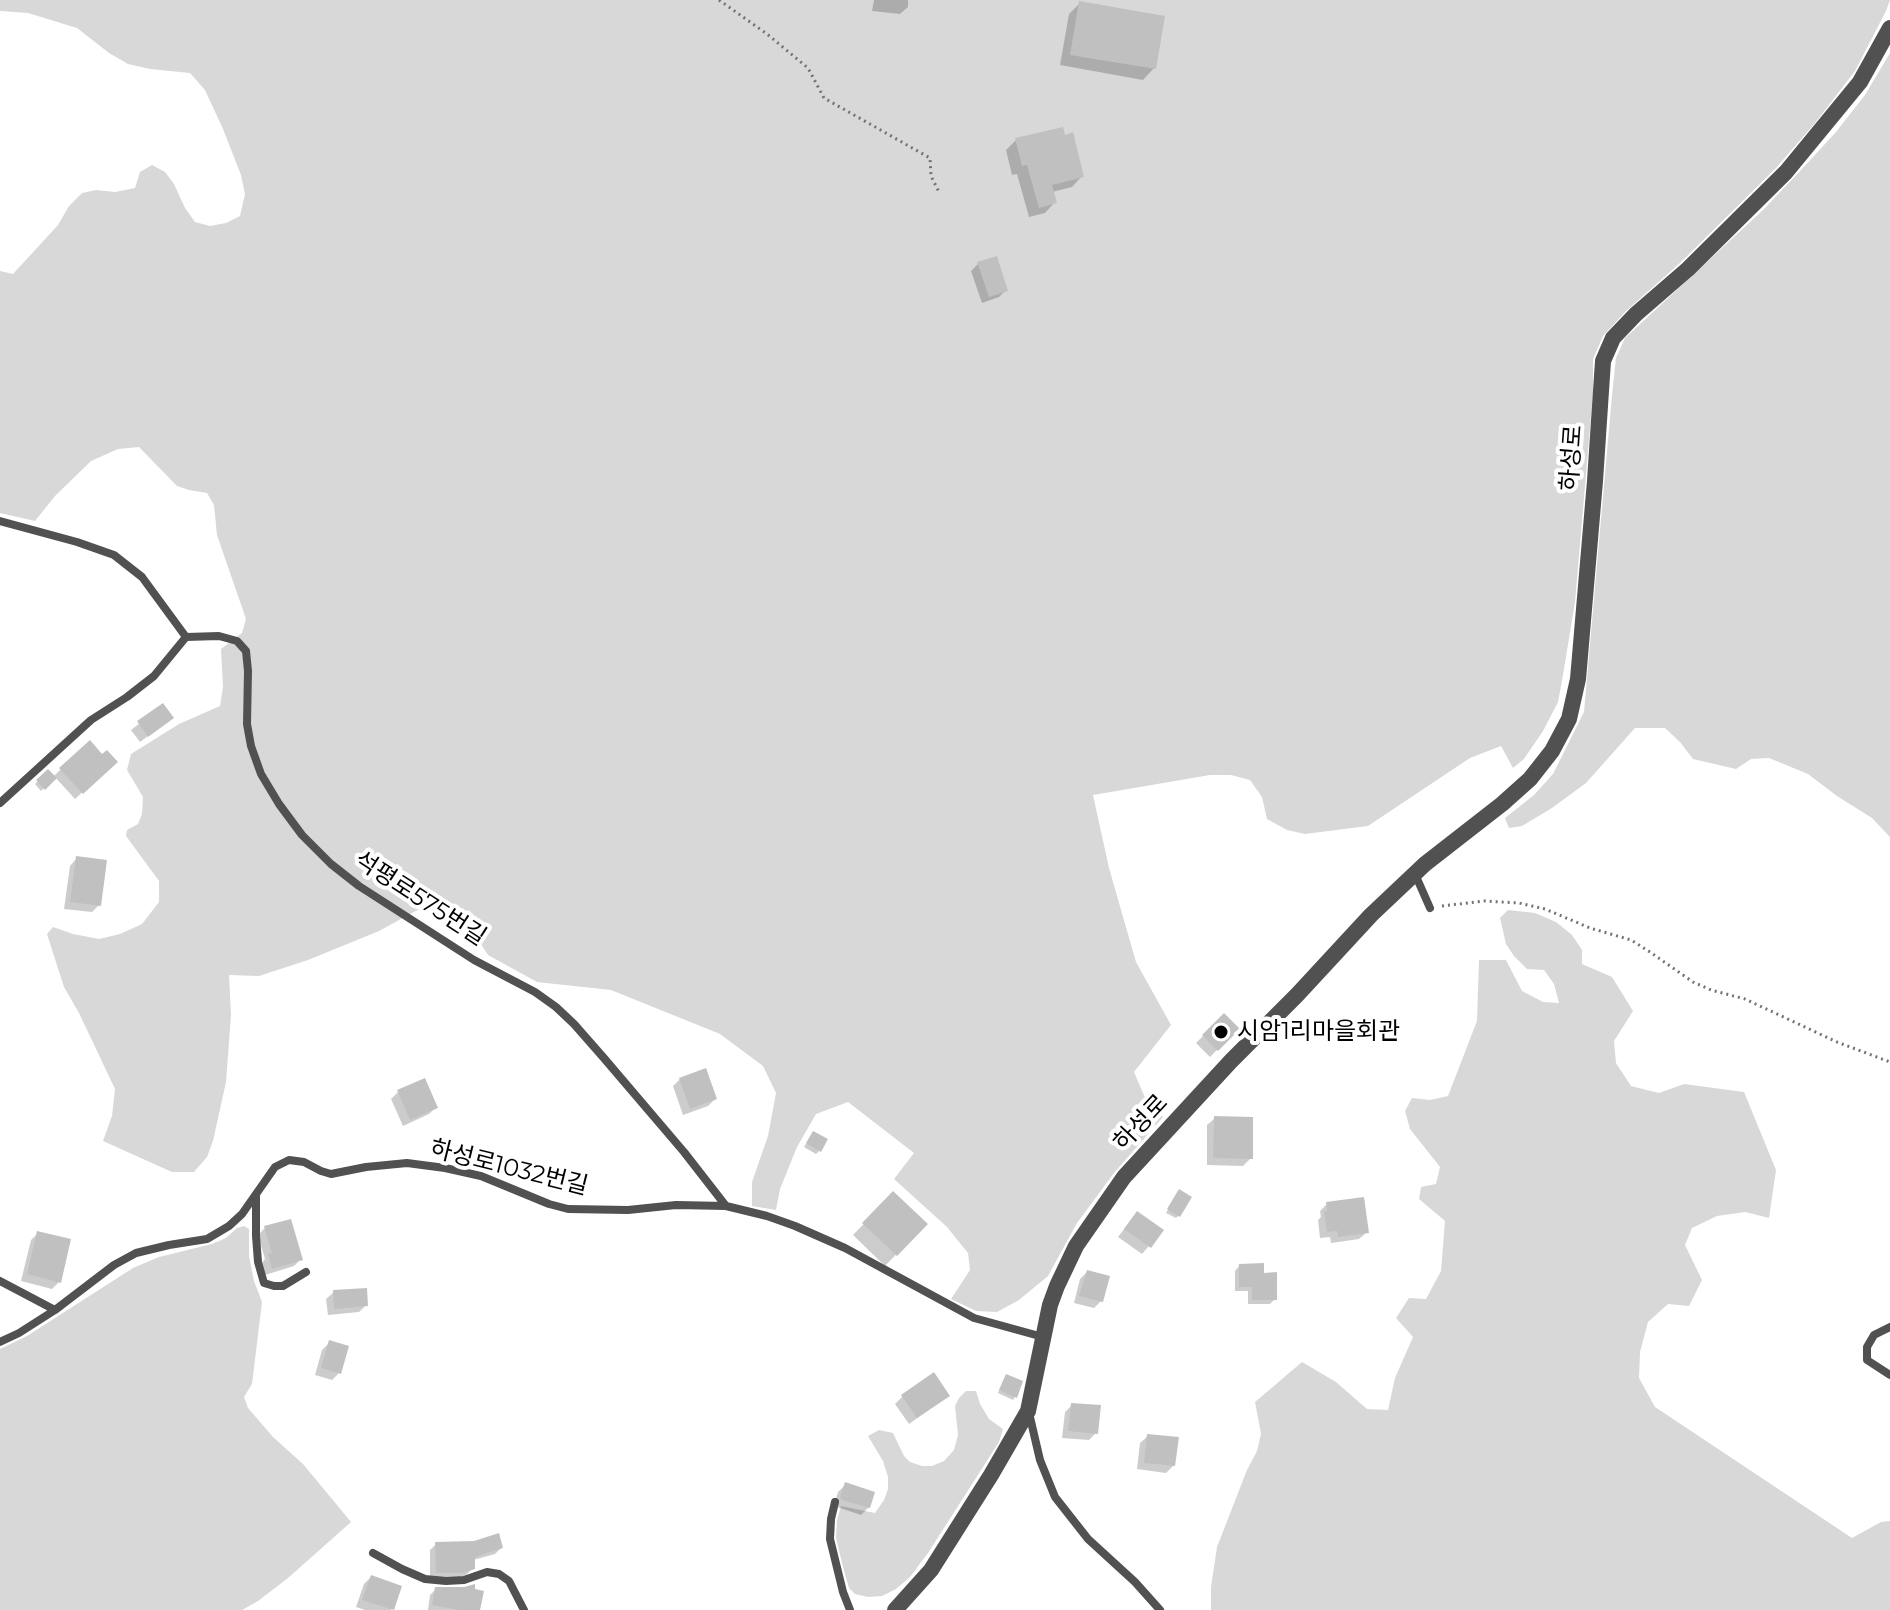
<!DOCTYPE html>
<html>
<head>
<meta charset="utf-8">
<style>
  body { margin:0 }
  canvas { display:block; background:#fff }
</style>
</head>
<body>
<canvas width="1890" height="1610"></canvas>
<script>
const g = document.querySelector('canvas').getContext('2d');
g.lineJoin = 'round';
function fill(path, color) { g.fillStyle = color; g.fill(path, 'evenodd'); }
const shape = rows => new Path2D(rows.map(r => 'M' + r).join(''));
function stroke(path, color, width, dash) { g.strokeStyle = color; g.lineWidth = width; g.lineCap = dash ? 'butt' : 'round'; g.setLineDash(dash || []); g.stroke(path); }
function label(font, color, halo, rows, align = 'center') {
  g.font = font + ' Montserrat,"Noto Sans KR",sans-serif'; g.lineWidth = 8; g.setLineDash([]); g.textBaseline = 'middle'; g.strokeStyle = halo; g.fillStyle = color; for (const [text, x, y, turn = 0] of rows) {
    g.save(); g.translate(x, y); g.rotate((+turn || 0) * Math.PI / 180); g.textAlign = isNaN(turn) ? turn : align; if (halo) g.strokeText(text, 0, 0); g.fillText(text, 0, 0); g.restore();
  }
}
const green = shape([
  [0,0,1890,0,1886,11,1855,71,1815,123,1776,168,1680,263,1626,311,1603,336,1593,359,1593,393,1575,602,1563,675,1558,702,1543,731,1524,759,1513,768,1501,746,1470,758,1368,826,1305,834,1287,830,1267,819,1262,797,1250,780,1231,775,1210,775,1093,795,1109,868,1136,962,1171,1025,1134,1072,1146,1100,1163,1117,1114,1173,1077,1223,1048,1276,1019,1300,997,1312,976,1311,951,1299,970,1270,968,1253,947,1227,894,1179,914,1153,848,1102,816,1114,797,1147,780,1189,776,1210,752,1206,752,1182,768,1136,776,1093,763,1066,720,1034,611,990,537,982,488,955,473,932,421,908,379,931,308,960,259,976,229,975,231,1015,226,1082,213,1141,207,1157,194,1172,172,1172,103,1141,112,1116,115,1089,79,1013,64,987,47,934,53,927,73,934,99,939,120,934,142,924,159,902,159,881,126,836,127,830,138,824,142,814,143,797,127,770,131,754,179,724,220,706,223,687,221,649,242,633,246,619,217,535,214,505,207,493,189,490,177,486,139,447,118,449,91,461,55,496,35,521,0,513,0,271,13,274,58,225,69,206,82,193,96,190,115,192,135,188,140,172,152,165,165,172,174,184,185,208,195,222,210,226,226,223,240,216,245,194,241,175,223,129,205,90,190,73,150,69,128,64,109,53,77,28,28,13,0,11],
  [1890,53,1890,837,1872,818,1837,796,1808,774,1769,758,1751,759,1736,769,1693,759,1680,742,1665,728,1635,728,1586,783,1552,808,1522,826,1509,828,1505,818,1534,795,1553,774,1584,712,1612,395,1616,358,1625,338,1764,209,1800,171,1836,132,1865,95],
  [1508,910,1535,913,1556,922,1572,935,1582,950,1582,964,1612,977,1633,1011,1614,1041,1616,1063,1631,1086,1659,1093,1684,1084,1744,1092,1776,1170,1769,1218,1745,1212,1717,1216,1692,1228,1685,1245,1702,1280,1689,1306,1668,1304,1648,1322,1640,1352,1639,1378,1655,1407,1852,1538,1881,1522,1890,1521,1890,1610,1211,1610,1211,1587,1217,1547,1247,1470,1257,1451,1261,1434,1255,1402,1302,1362,1336,1382,1367,1409,1388,1410,1395,1378,1413,1337,1396,1318,1409,1298,1426,1299,1441,1271,1445,1221,1419,1199,1421,1187,1436,1184,1440,1167,1410,1129,1405,1111,1412,1098,1430,1100,1448,1096,1477,1021,1479,960,1506,960,1522,991,1543,1002,1559,1003,1554,984,1544,970,1527,969,1514,956,1506,944,1500,918],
  [244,1226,249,1229,249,1256,254,1281,262,1302,252,1384,244,1397,248,1408,273,1437,303,1464,351,1522,288,1578,258,1601,242,1610,0,1610,0,1349,27,1336,133,1268,159,1257,212,1244,226,1238,237,1228],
  [966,1391,976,1391,980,1404,989,1419,1003,1429,999,1442,928,1553,910,1577,896,1589,882,1596,868,1597,855,1594,849,1588,843,1567,836,1538,837,1520,841,1506,875,1513,884,1500,888,1489,888,1477,883,1461,868,1436,879,1430,893,1433,904,1456,910,1462,922,1466,932,1466,944,1461,954,1450,958,1435,955,1406,959,1398]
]);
const shadow = shape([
  [874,0,908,0,908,7,900,14,872,11],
  [1080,3,1154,68,1143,80,1060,65,1069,14],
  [1016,140,1082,176,1072,187,1052,192,1055,202,1045,213,1029,217,1017,174,1012,175,1006,150],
  [978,264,1006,290,999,297,982,303,971,271],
  [163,705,172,718,140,742,131,730],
  [102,756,115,762,75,799,55,777,41,791,35,784,48,771,53,777,61,769],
  [77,858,99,905,92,912,64,909,70,866],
  [1224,1015,1237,1029,1210,1057,1196,1043],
  [680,1079,715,1099,708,1106,683,1115,673,1086],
  [398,1092,436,1107,429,1114,403,1126,391,1099],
  [1215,1118,1251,1158,1243,1166,1207,1165,1207,1125],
  [811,1136,819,1151,816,1154,804,1147],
  [893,1194,925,1224,885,1266,853,1235],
  [1177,1194,1179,1215,1176,1218,1166,1213],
  [1327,1204,1367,1232,1359,1239,1331,1243,1330,1237,1320,1238,1318,1220,1321,1217,1320,1211],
  [1131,1220,1162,1231,1142,1254,1118,1237],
  [265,1228,301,1259,294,1266,265,1275,262,1263,265,1259,258,1235],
  [38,1233,59,1282,52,1289,21,1281,31,1240],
  [1240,1265,1262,1275,1275,1299,1270,1304,1248,1304,1248,1291,1235,1291,1235,1271],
  [1087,1272,1101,1301,1094,1308,1074,1303,1080,1279],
  [334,1292,366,1305,359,1312,328,1315,326,1299],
  [329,1343,339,1373,332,1380,315,1375,322,1350],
  [933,1375,940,1402,909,1424,895,1404,902,1397],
  [1004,1379,1015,1397,1013,1400,998,1393],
  [1072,1405,1096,1433,1089,1440,1062,1438,1065,1412],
  [1148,1436,1173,1466,1166,1473,1137,1469,1140,1443],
  [845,1485,869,1507,861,1515,834,1506,838,1492],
  [436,1544,501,1548,495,1554,473,1560,473,1568,466,1575,455,1579,430,1579,430,1550],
  [371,1577,399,1587,391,1610,365,1610,356,1607,364,1584],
  [436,1589,478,1610,428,1610,430,1595]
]);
const building = shape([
  [1079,1,1165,16,1156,69,1070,55],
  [1063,127,1065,135,1073,132,1084,177,1052,185,1057,203,1039,208,1027,165,1022,166,1015,138],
  [997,256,1008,291,989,297,977,262],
  [163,703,174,718,148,737,137,721],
  [90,740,102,754,107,750,118,762,83,794,59,768],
  [48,769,57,778,45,790,36,780],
  [76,856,107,860,101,906,70,902],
  [1224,1013,1240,1029,1218,1051,1202,1035],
  [706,1068,717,1099,690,1109,679,1078],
  [425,1078,438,1108,410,1120,397,1090],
  [1214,1116,1253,1117,1253,1159,1213,1158],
  [813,1131,828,1139,821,1152,806,1143],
  [1179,1189,1192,1197,1180,1217,1167,1209],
  [893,1191,928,1224,897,1256,862,1223],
  [1364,1197,1369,1233,1338,1237,1337,1231,1327,1232,1324,1211,1327,1211,1326,1202],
  [1137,1211,1164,1230,1151,1248,1124,1229],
  [291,1219,303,1260,272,1269,268,1254,272,1253,264,1226],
  [37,1231,71,1239,61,1283,27,1274],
  [1264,1263,1264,1273,1277,1272,1277,1300,1252,1300,1252,1287,1239,1287,1239,1264],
  [1087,1270,1110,1276,1103,1302,1079,1296],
  [367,1288,368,1306,334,1309,333,1290],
  [329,1340,349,1346,341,1374,321,1368],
  [934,1372,950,1396,917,1418,901,1395],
  [1006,1374,1023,1381,1017,1398,999,1390],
  [1071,1403,1101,1405,1098,1434,1068,1431],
  [1147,1434,1179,1437,1175,1466,1144,1463],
  [845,1482,875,1492,870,1508,842,1500,840,1497],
  [499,1533,503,1548,475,1557,475,1569,463,1573,436,1573,435,1542,474,1541],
  [371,1575,402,1586,394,1610,362,1600],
  [475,1584,475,1589,484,1591,480,1610,459,1610,432,1605,435,1587,464,1587]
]);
const path = shape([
  [719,0,767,34,808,68,824,98,930,158,931,176,940,194],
  [1442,906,1484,901,1519,903,1545,909,1590,928,1631,940,1650,952,1693,982,1711,990,1745,999,1837,1042,1890,1062]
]);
const service = shape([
  [0,521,77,542,114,555,142,577,186,637,219,636,237,641,246,651,248,671,247,724,251,746,261,774,279,804,302,835,331,864,359,886,474,960,535,992,556,1007,574,1024,603,1057,684,1152,726,1206],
  [0,803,91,720,127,697,154,676,186,637],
  [1415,874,1430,908],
  [256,1195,256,1236,258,1262,264,1283,274,1286,283,1286,306,1272],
  [0,1281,55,1310],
  [1890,1327,1874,1335,1867,1347,1867,1360,1890,1375],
  [0,1342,19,1333,55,1310,114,1265,136,1253,169,1245,207,1239,229,1226,242,1214,275,1167,289,1160,304,1162,321,1171,331,1174,366,1167,407,1163,445,1168,481,1176,549,1204,568,1209,628,1210,676,1205,726,1206,767,1216,795,1226,845,1248,974,1318,1043,1337],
  [1029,1413,1040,1460,1055,1497,1088,1539,1135,1582,1160,1610],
  [835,1502,831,1519,830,1539,843,1592,850,1610],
  [373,1553,402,1569,425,1579,446,1581,464,1580,487,1572,499,1574,509,1581,524,1610]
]);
const minor = shape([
  [895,1610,931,1570,991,1475,1028,1411,1050,1305,1057,1286,1076,1246,1124,1177,1231,1061,1297,995,1371,915,1425,864,1502,804,1530,779,1552,751,1569,719,1578,679,1595,481,1603,361,1613,338,1636,314,1688,269,1786,172,1860,82,1890,28]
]);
const markers = [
  [1221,1032,8,"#000"]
];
const streetNames = [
  ["하성로",1572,458,-86],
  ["석평로575번길",420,899,33],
  ["하성로",1141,1123,-47],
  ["하성로1032번길",509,1168,14]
];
const poiNames = [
  ["시암1리마을회관",1237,1032]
];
fill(green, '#d8d8d8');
fill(shadow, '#0003');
fill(building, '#c0c0c0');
stroke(path, '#737373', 3, [2, 4]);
stroke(service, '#515151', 8);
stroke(minor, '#515151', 16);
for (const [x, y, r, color] of markers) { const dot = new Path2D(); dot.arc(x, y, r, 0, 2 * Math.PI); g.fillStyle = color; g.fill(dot); stroke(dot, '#fff', 3); }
label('24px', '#000', '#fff', streetNames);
label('24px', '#000', '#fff', poiNames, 'left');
</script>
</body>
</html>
